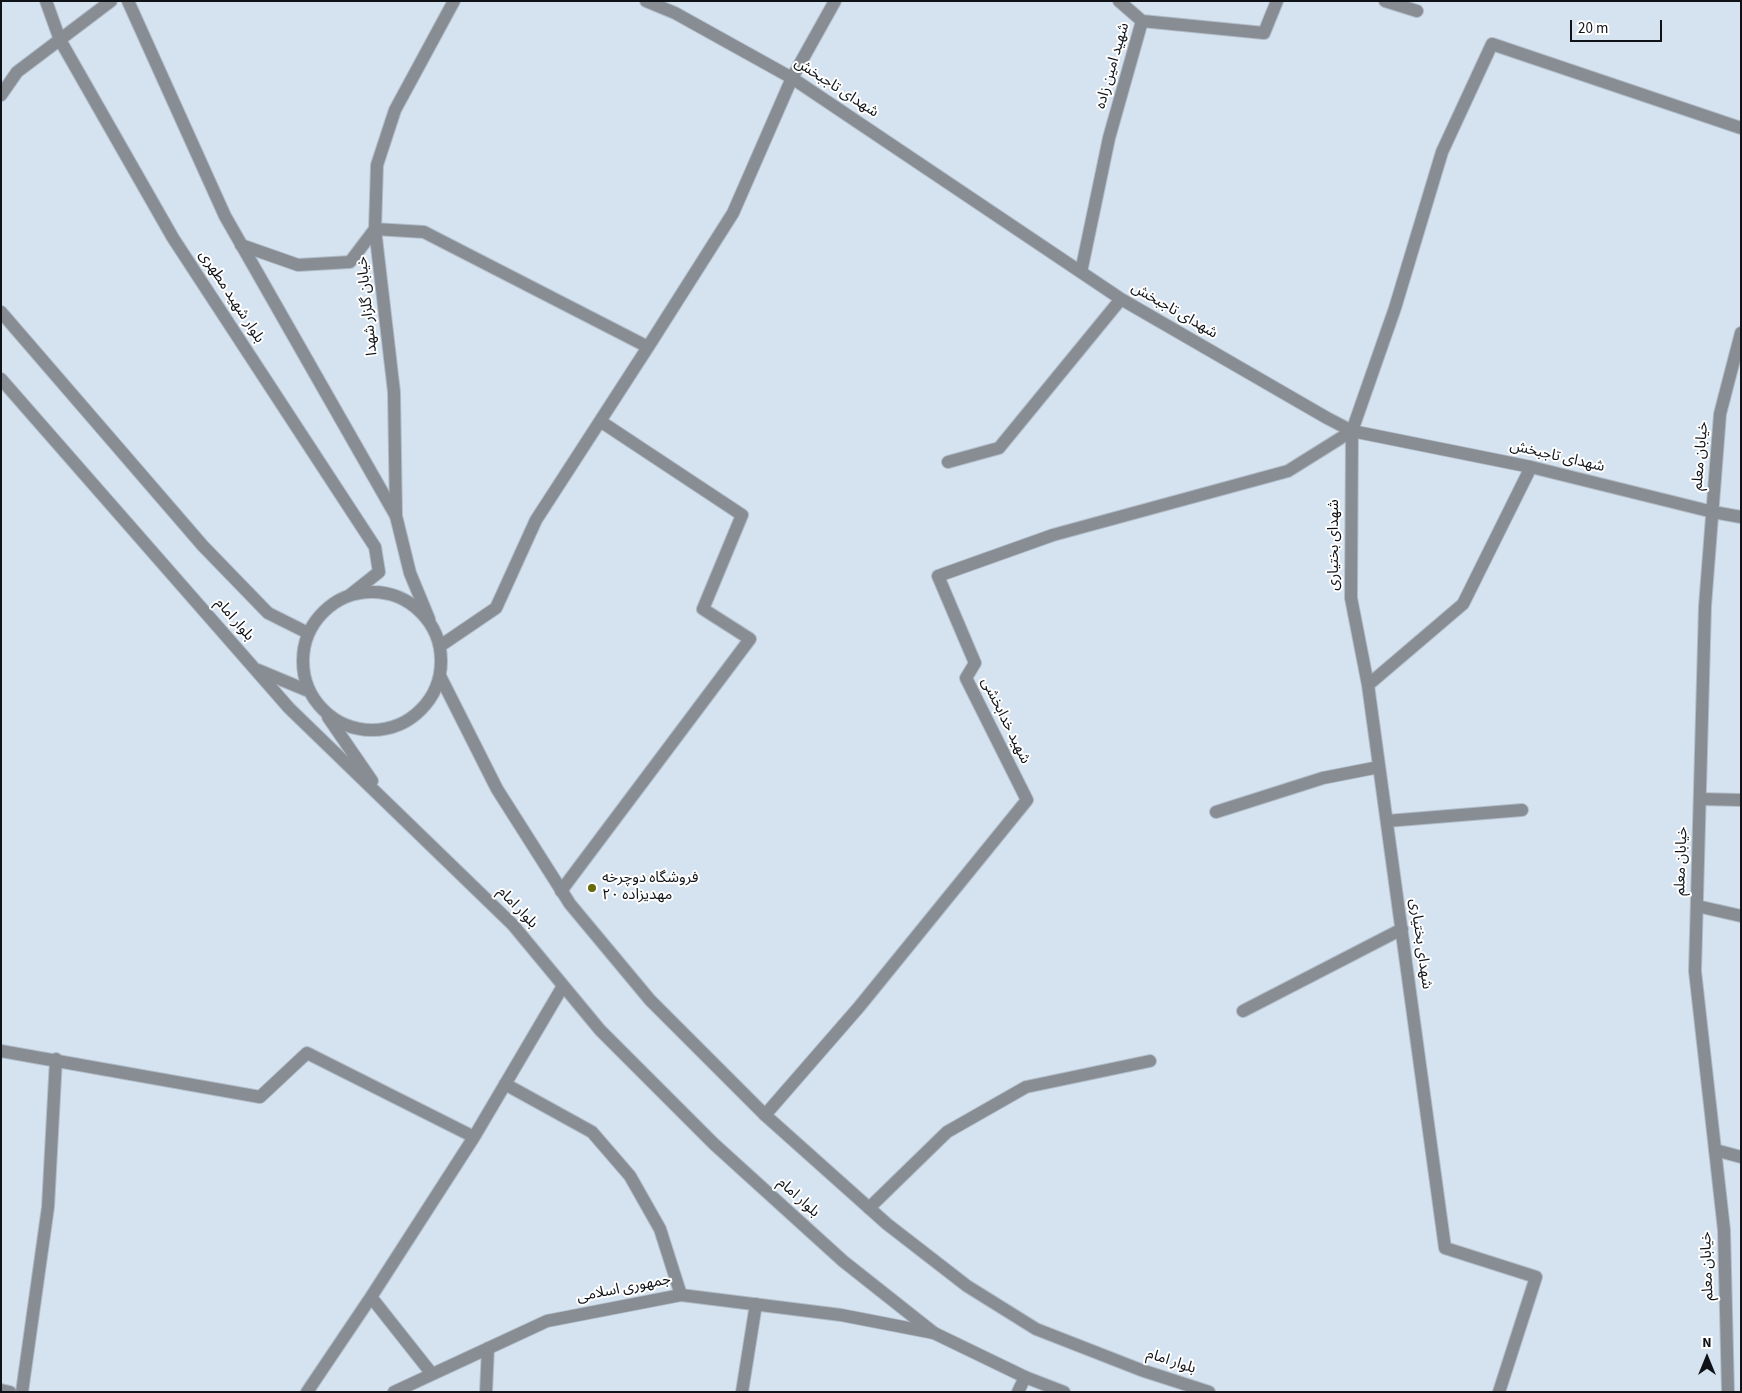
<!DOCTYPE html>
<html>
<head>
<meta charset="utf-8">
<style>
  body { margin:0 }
  #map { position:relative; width:1742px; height:1393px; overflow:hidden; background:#d5e2f0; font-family:"Source Sans 3",sans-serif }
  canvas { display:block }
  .frame { position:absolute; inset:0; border:2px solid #0f1318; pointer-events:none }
  .north { position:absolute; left:1682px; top:1333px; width:50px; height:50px; -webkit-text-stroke:4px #fff; paint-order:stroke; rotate:0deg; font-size:14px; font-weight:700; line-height:20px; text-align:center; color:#0f1318 }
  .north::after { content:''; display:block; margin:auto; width:18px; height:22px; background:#0f1318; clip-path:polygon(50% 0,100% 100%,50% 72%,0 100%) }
  .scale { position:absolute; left:1570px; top:20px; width:92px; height:22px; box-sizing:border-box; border:2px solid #0f1318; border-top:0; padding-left:6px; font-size:15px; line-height:18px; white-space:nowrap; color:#0f1318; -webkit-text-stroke:4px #fff; paint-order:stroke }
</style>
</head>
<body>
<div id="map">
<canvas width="1742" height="1393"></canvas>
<div class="frame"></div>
<div class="north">N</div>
<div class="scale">20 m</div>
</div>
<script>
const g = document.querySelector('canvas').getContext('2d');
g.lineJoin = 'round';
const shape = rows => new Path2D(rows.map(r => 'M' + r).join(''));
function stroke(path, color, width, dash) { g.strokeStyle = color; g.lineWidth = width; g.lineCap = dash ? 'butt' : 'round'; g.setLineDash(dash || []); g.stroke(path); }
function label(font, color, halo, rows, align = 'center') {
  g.font = font + ' "Source Sans 3","Noto Sans Arabic",sans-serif'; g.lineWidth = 4; g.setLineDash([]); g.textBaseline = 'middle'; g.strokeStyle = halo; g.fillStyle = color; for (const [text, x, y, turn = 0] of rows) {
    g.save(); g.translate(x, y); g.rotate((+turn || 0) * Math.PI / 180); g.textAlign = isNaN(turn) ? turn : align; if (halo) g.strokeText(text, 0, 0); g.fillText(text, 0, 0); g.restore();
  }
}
const minor = shape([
  [646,1,675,13,792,78,1121,299,1327,418,1352,431,1531,467,1713,512,1741,517],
  [1119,1,1142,21],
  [1385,1,1417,11],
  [1,95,17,72,111,1],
  [241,245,298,265,350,262,375,229,424,232,648,347,733,213,792,78,835,1],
  [1081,272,1109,138,1142,21,1264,33,1277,1],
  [948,462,999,448,1121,299],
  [429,619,410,573,396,516,394,392,375,229,377,165,395,110,454,1],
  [440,646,496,608,536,520,648,347],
  [1368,685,1463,604,1531,467],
  [1700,799,1741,800],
  [1216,812,1323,778,1379,767],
  [1387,821,1522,810],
  [561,891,750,639,703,609,742,515,600,421],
  [1697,906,1741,916],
  [1243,1011,1402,929],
  [1,1051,260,1097,307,1053,474,1137],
  [505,1084,592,1132,630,1176,660,1229,681,1295],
  [765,1115,859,1007,1027,800,966,678,975,663,938,576,1053,535,1288,471,1352,431],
  [1715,1150,1741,1157],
  [869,1208,947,1132,1026,1087,1150,1061],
  [371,1297,432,1374],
  [1,1390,10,1392],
  [22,1392,48,1207,56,1059],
  [307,1392,371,1297,474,1137,563,986],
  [394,1392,547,1321,681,1295,841,1315,934,1333],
  [486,1392,488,1348],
  [742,1392,756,1304],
  [1018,1392,1025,1377],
  [1499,1392,1536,1277,1445,1248,1368,685,1351,598,1352,431,1395,308,1442,152,1492,44,1741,128]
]);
const tertiary = shape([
  [46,1,60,40,173,238,375,547,379,572,350,595],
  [128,1,225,216,396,516],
  [1,312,203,546,268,613,306,632],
  [1,379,289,708,513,925,600,1030,714,1144,843,1261,934,1333,1025,1377,1064,1392],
  '303 661a69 69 0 1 1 138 0a69 69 0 1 1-138 0Z',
  [258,670,306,690],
  [440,676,497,789,570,904,650,1000,765,1115,887,1224,967,1286,1036,1329,1141,1370,1209,1392],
  [328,717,372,781],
  [1728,1392,1724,1230,1695,971,1705,606,1720,414,1741,333]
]);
const markers = [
  [592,888,5,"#676a09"]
];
const streetNames = [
  ["شهید امین زاده",1113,66,-74],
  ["شهدای تاجبخش",836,88,33],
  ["بلوار شهید مطهری",231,297,57],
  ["خیابان گلزار شهدا",368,306,-96],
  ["شهدای تاجبخش",1174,311,30],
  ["خیابان معلم",1701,456,-85],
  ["شهدای تاجبخش",1557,457,13],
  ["شهدای بختیاری",1335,545,-90],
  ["بلوار امام",234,620,49],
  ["شهید خدابخشی",1005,721,64],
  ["خیابان معلم",1682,861,-88],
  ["بلوار امام",517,908,46],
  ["شهدای بختیاری",1420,944,82],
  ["بلوار امام",798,1198,42],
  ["خیابان معلم",1708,1266,-92],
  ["جمهوری اسلامی",624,1289,-11],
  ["بلوار امام",1171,1362,18]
];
const poiNames = [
  ["فروشگاه دوچرخه",602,879],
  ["۲۰ مهدیزاده",602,896]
];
stroke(minor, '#b1bdc9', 14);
stroke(tertiary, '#b1bdc9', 14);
stroke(minor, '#888d93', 12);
stroke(tertiary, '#888d93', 12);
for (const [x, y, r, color] of markers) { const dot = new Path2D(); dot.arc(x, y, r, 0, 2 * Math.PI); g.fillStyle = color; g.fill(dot); stroke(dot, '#fff', 2); }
label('15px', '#0f1318', '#fff', streetNames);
label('15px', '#0f1318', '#fff', poiNames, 'left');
</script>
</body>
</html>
